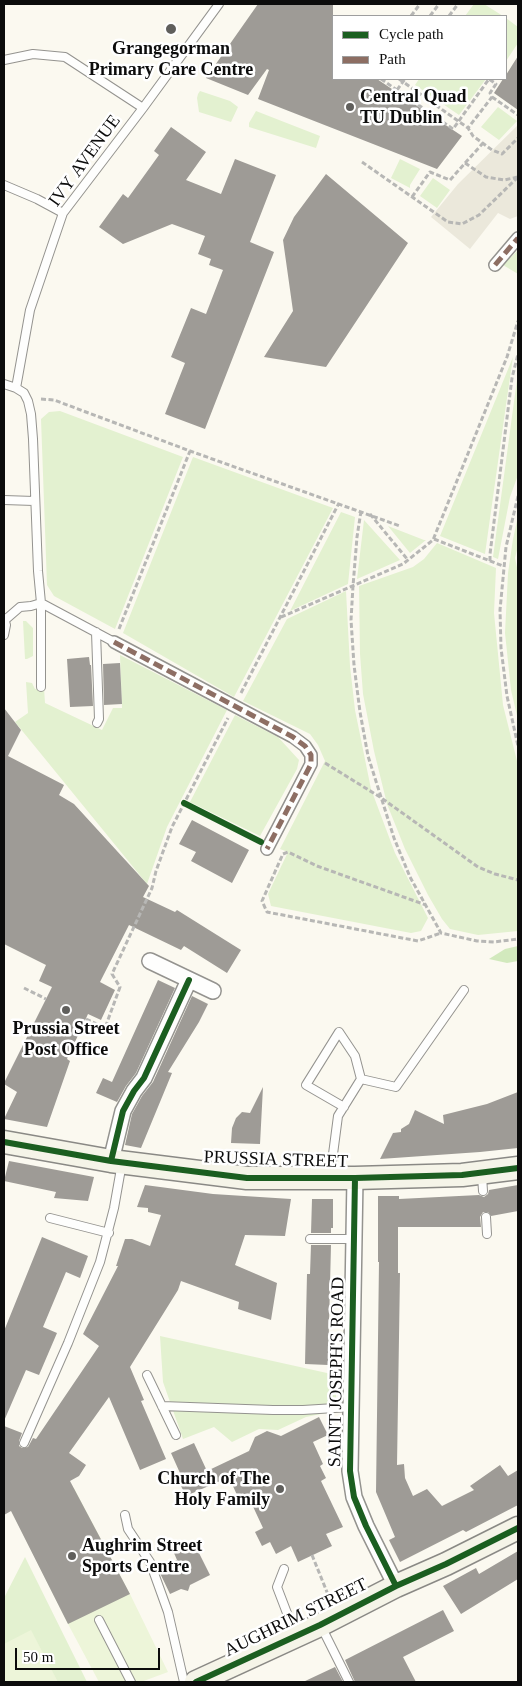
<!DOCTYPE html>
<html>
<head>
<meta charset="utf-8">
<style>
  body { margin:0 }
  #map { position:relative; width:522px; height:1686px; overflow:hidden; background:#fbf9f0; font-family:Georgia,serif }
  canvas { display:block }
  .frame { position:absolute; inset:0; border:5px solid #0c0c0c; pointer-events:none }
  .legend { position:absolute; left:332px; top:15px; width:175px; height:65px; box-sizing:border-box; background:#fff; border:1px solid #9e9e9e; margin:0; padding:6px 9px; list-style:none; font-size:15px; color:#0c0c0c }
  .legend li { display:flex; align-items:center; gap:10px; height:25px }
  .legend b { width:25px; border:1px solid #9e9e9e }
  .scale { position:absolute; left:15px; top:1648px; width:145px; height:22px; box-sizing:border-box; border:2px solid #0c0c0c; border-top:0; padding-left:6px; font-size:15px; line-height:18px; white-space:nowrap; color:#0c0c0c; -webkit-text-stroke:4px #fff; paint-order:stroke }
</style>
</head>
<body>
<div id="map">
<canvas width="522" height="1686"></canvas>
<div class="frame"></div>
<ul class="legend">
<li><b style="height:6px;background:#1b5e20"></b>Cycle path</li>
<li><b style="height:6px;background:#8d6e63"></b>Path</li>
</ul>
<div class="scale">50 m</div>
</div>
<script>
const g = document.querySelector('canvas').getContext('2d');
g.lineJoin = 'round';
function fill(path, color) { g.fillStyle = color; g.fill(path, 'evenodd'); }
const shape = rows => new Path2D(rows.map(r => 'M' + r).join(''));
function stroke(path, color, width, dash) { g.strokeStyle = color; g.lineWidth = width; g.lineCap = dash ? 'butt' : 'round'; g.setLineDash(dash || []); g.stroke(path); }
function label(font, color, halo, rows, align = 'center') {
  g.font = font + ' Georgia,serif'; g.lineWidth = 5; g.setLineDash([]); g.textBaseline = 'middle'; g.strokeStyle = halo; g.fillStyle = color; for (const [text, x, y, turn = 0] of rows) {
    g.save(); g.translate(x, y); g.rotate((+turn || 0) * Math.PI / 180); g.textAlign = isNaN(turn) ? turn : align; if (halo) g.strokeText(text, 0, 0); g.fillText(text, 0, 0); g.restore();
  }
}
const green = shape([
  [474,4,484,4,503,16,465,16],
  [506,18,518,27,518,43,506,61],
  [419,79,486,79,459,115,415,85],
  [200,91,230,101,238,107,231,122,199,112,197,98,198,94],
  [498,107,517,121,499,140,481,127],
  [256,111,320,136,316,148,249,127,249,123],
  [400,159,420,169,410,185,410,188,391,178],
  [433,178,450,190,437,208,420,196],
  [518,250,518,274,503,265],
  [513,357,506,405,485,554,440,536],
  [518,372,518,475,510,497,498,559,493,557],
  [60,411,183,457,115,629,54,596,47,585,41,419,49,412],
  [193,457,333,508,234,697,123,633],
  [341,512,355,517,348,584,290,611],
  [518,516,518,546,515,558,518,572,518,720,511,690,505,633,508,573,513,539],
  [364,520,400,560,357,579],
  [388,526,424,540,426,540,410,553],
  [437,543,496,568,494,613,503,705,518,765,518,931,478,935,450,929,442,919,428,895,405,849,387,804,374,751,363,694,360,654,359,586,413,567,424,559],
  [346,591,350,666,355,710,371,789,395,853,428,918,421,931,411,933,271,906,268,894,288,852,280,849,325,761,318,745,310,734,243,701,287,619],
  [23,621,26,621,33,628,33,656,27,659,25,659],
  [120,655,227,710,167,827,147,884,15,722,28,713,26,682,32,683,35,689,44,688,45,703,102,730,113,708,122,708],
  [235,715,278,737,299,760,297,769,260,836,190,802],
  [160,1336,336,1375,336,1411,306,1417,278,1430,259,1429,232,1442,214,1427,183,1439,163,1382],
  [25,1557,87,1682,4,1682,4,1598]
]);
const forest = shape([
  [518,946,518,961,507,963,489,959,505,949]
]);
const pitch = shape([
  [74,1488,130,1594,168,1672,141,1682,99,1682,68,1624,15,1518],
  [31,1630,58,1682,4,1682,4,1644]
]);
const plaza = shape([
  [518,125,518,216,510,219,498,213,470,249,431,217,458,184]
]);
const building = shape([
  [258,4,333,4,333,79,377,79,462,136,437,169,258,99,269,70,267,69,248,95,206,78],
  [518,56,518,110,494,93,503,79,506,79,506,75],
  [171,127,206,152,186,180,221,194,235,159,276,175,250,242,274,252,205,429,165,414,185,363,171,357,191,308,206,314,223,270,209,265,211,259,198,254,205,236,172,224,123,244,99,227,123,194,128,198,159,155,154,151],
  [326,174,408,243,326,367,264,357,293,311,283,240,294,217],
  [89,657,90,665,91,665,93,706,70,707,67,659],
  [120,663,122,704,104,705,103,664],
  [4,708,21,730,8,756,64,785,59,795,74,804,149,886,143,897,175,912,177,910,241,950,227,973,184,946,181,950,129,925,100,982,115,990,101,1020,88,1014,67,1059,70,1061,47,1127,4,1119,17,1092,4,1084,4,1083,52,987,39,981,46,965,4,944],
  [192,820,249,850,232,883,191,861,196,852,179,844],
  [158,980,175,988,136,1073,126,1086,117,1102,96,1093,103,1078,112,1082],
  [192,996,208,1004,199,1022,168,1072,172,1073,141,1148,125,1145,132,1114,142,1096,153,1082],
  [263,1087,260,1144,231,1143,232,1128,236,1118,242,1112,250,1113],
  [518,1092,518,1148,480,1152,380,1159,393,1133,401,1132,401,1129,409,1124,415,1110,444,1124,443,1115,487,1104],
  [9,1161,94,1177,88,1201,54,1198,56,1192,4,1181],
  [145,1185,213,1194,291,1199,285,1236,245,1235,235,1265,277,1283,271,1320,238,1309,239,1302,181,1281,178,1290,130,1367,144,1400,141,1401,166,1459,140,1470,109,1397,69,1453,86,1465,79,1476,70,1481,130,1594,68,1624,11,1511,4,1515,4,1426,22,1433,19,1441,19,1446,22,1448,28,1447,33,1438,36,1439,99,1346,83,1334,118,1266,116,1266,125,1239,132,1239,150,1246,161,1215,148,1212,148,1208,137,1207],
  [518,1185,518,1211,491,1216,488,1212,483,1212,480,1217,481,1227,398,1227,398,1273,400,1273,397,1465,404,1464,405,1478,413,1496,427,1489,442,1506,474,1490,470,1486,500,1465,508,1476,518,1470,518,1505,466,1532,463,1530,400,1562,389,1540,395,1537,376,1492,379,1262,378,1262,378,1196,399,1196,399,1199,479,1195,484,1197,488,1194,489,1190],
  [312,1199,333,1199,333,1228,331,1228,331,1233,311,1233],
  [42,1237,88,1256,80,1278,66,1272,43,1327,57,1333,39,1375,26,1370,4,1421,4,1331],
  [311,1245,331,1245,328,1365,305,1364,307,1274,310,1274],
  [319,1417,328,1435,313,1442,323,1464,320,1466,326,1478,321,1481,343,1527,326,1534,332,1546,298,1562,291,1546,276,1554,270,1542,262,1546,255,1532,263,1528,249,1498,240,1502,229,1477,186,1496,180,1484,184,1482,171,1453,194,1443,207,1471,249,1451,255,1437,267,1431,281,1436],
  [194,1543,210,1575,190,1585,188,1591,181,1589,170,1594,158,1569,177,1560,174,1553],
  [518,1551,518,1579,461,1614,443,1586,476,1568,479,1574],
  [443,1610,454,1631,403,1657,416,1682,355,1682,345,1660],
  [335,1667,343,1682,303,1682]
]);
const path = shape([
  [411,16,420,4],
  [430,16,439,4],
  [449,16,458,4],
  [381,79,453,129,489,79,496,84,490,93,492,97,468,128],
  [399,79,468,128,473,136,492,150,502,154,518,138],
  [397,90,405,79],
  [492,97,518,115],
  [362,162,448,222,462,224,479,215,518,177],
  [465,163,486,177,504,180,518,177],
  [412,197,430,172,450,180,483,143],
  [41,399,54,400,190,451,400,526],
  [518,496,506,547,500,610,501,648,507,696,518,746],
  [361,511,357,537,353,586,351,620,354,665,360,712,368,756,394,838,410,877,441,933,477,941,494,942,518,939],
  [370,514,408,560],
  [434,539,503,566],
  [490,561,490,554,512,378,518,354],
  [281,617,403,564,433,540,507,357,518,321],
  [119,629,190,451],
  [241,693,339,503],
  [325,763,380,797,478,867,495,874,518,880],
  [184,803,256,839],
  [283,854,288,852,317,866,426,905],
  [282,856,262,901,267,912,418,941,441,933],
  [24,988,46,999],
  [86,1019,105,1028,120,987,112,974,152,888,156,871,172,827,228,718],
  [312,1555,329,1597]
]);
const service = shape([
  [4,60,33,54,65,57,143,108],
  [4,185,37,199,63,213],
  [4,384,16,388,24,393,28,401,31,414,33,439,38,571,41,603,114,642],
  [16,388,30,310,63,213,143,108,219,4],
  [4,500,34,501],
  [4,618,6,625,4,635],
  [5,620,20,607,31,606,41,603,41,687],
  [96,632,99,719,97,723],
  [344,1107,306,1085,339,1032,355,1056,361,1079],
  [482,1176,483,1191],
  [330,1177,338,1116,361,1079,396,1087,464,990],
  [486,1217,487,1234],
  [50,1218,109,1233],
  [310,1239,354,1239],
  [147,1375,176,1435],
  [162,1406,273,1410,303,1410,351,1407],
  [24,1443,68,1343,100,1262,114,1208,122,1163],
  [125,1515,128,1529,150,1562,168,1612,184,1682],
  [284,1569,277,1587,295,1634],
  [99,1620,131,1682],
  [321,1626,349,1682]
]);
const pedestrian = shape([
  [495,265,518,238],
  [114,642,293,737,305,746,311,755,311,764,267,849]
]);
const minor = shape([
  [150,961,213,991],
  [111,1161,123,1111,134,1091,144,1078,189,980],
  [355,1178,350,1471,354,1497,366,1526,396,1586]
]);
const secondary = shape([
  [4,1142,111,1161,247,1178,355,1178,462,1175,518,1168],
  [196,1682,320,1625,396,1586,446,1564,518,1528]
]);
const quiet = shape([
  [495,265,518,238],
  [114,642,293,737,305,746,311,755,311,764,267,849]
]);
const cycleway = shape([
  [184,803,261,842],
  [4,1142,111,1161,247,1178,355,1178,462,1175,518,1168],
  [111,1161,123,1111,134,1091,144,1078,189,980],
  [355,1178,350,1471,354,1497,366,1526,396,1586],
  [196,1682,320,1625,396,1586,446,1564,518,1528]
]);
const markers = [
  [171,29,6,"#605f5c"],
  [350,107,5,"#605f5c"],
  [66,1010,5,"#605f5c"],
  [280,1489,5,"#605f5c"],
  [72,1556,5,"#605f5c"]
];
const poiNames = [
  ["Grangegorman",171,49],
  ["Primary Care Centre",171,70],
  ["Central Quad",360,97,"left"],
  ["TU Dublin",360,118,"left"],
  ["Prussia Street",66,1029],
  ["Post Office",66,1050],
  ["Church of The",270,1479,"right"],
  ["Holy Family",270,1500,"right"],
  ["Aughrim Street",82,1546,"left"],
  ["Sports Centre",82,1567,"left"]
];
const streetNames = [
  ["IVY AVENUE",85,161,-54],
  ["PRUSSIA STREET",276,1160,2],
  ["SAINT JOSEPH'S ROAD",337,1372,-89],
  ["AUGHRIM STREET",296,1618,-26]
];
fill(green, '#e3f1d0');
fill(forest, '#d2e9bd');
fill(pitch, '#edf5d9');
fill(plaza, '#ebe8db');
fill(building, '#9e9b96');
stroke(service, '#94938f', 10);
stroke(pedestrian, '#94938f', 14);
stroke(minor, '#94938f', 18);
stroke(secondary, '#8a8985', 25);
stroke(path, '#b7b7b5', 3, [5, 2.5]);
stroke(service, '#fefefd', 8);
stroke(pedestrian, '#fefefd', 11);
stroke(minor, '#fefefd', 15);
stroke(secondary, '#f5f4e8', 22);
stroke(quiet, '#8d6e63', 5, [10, 5]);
stroke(cycleway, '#1b5e20', 6);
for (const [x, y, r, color] of markers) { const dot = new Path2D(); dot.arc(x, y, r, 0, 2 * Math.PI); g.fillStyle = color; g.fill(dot); stroke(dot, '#fff', 2); }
label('bold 18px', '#0c0c0c', '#fff', poiNames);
label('18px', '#0c0c0c', '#fff', streetNames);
</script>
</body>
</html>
